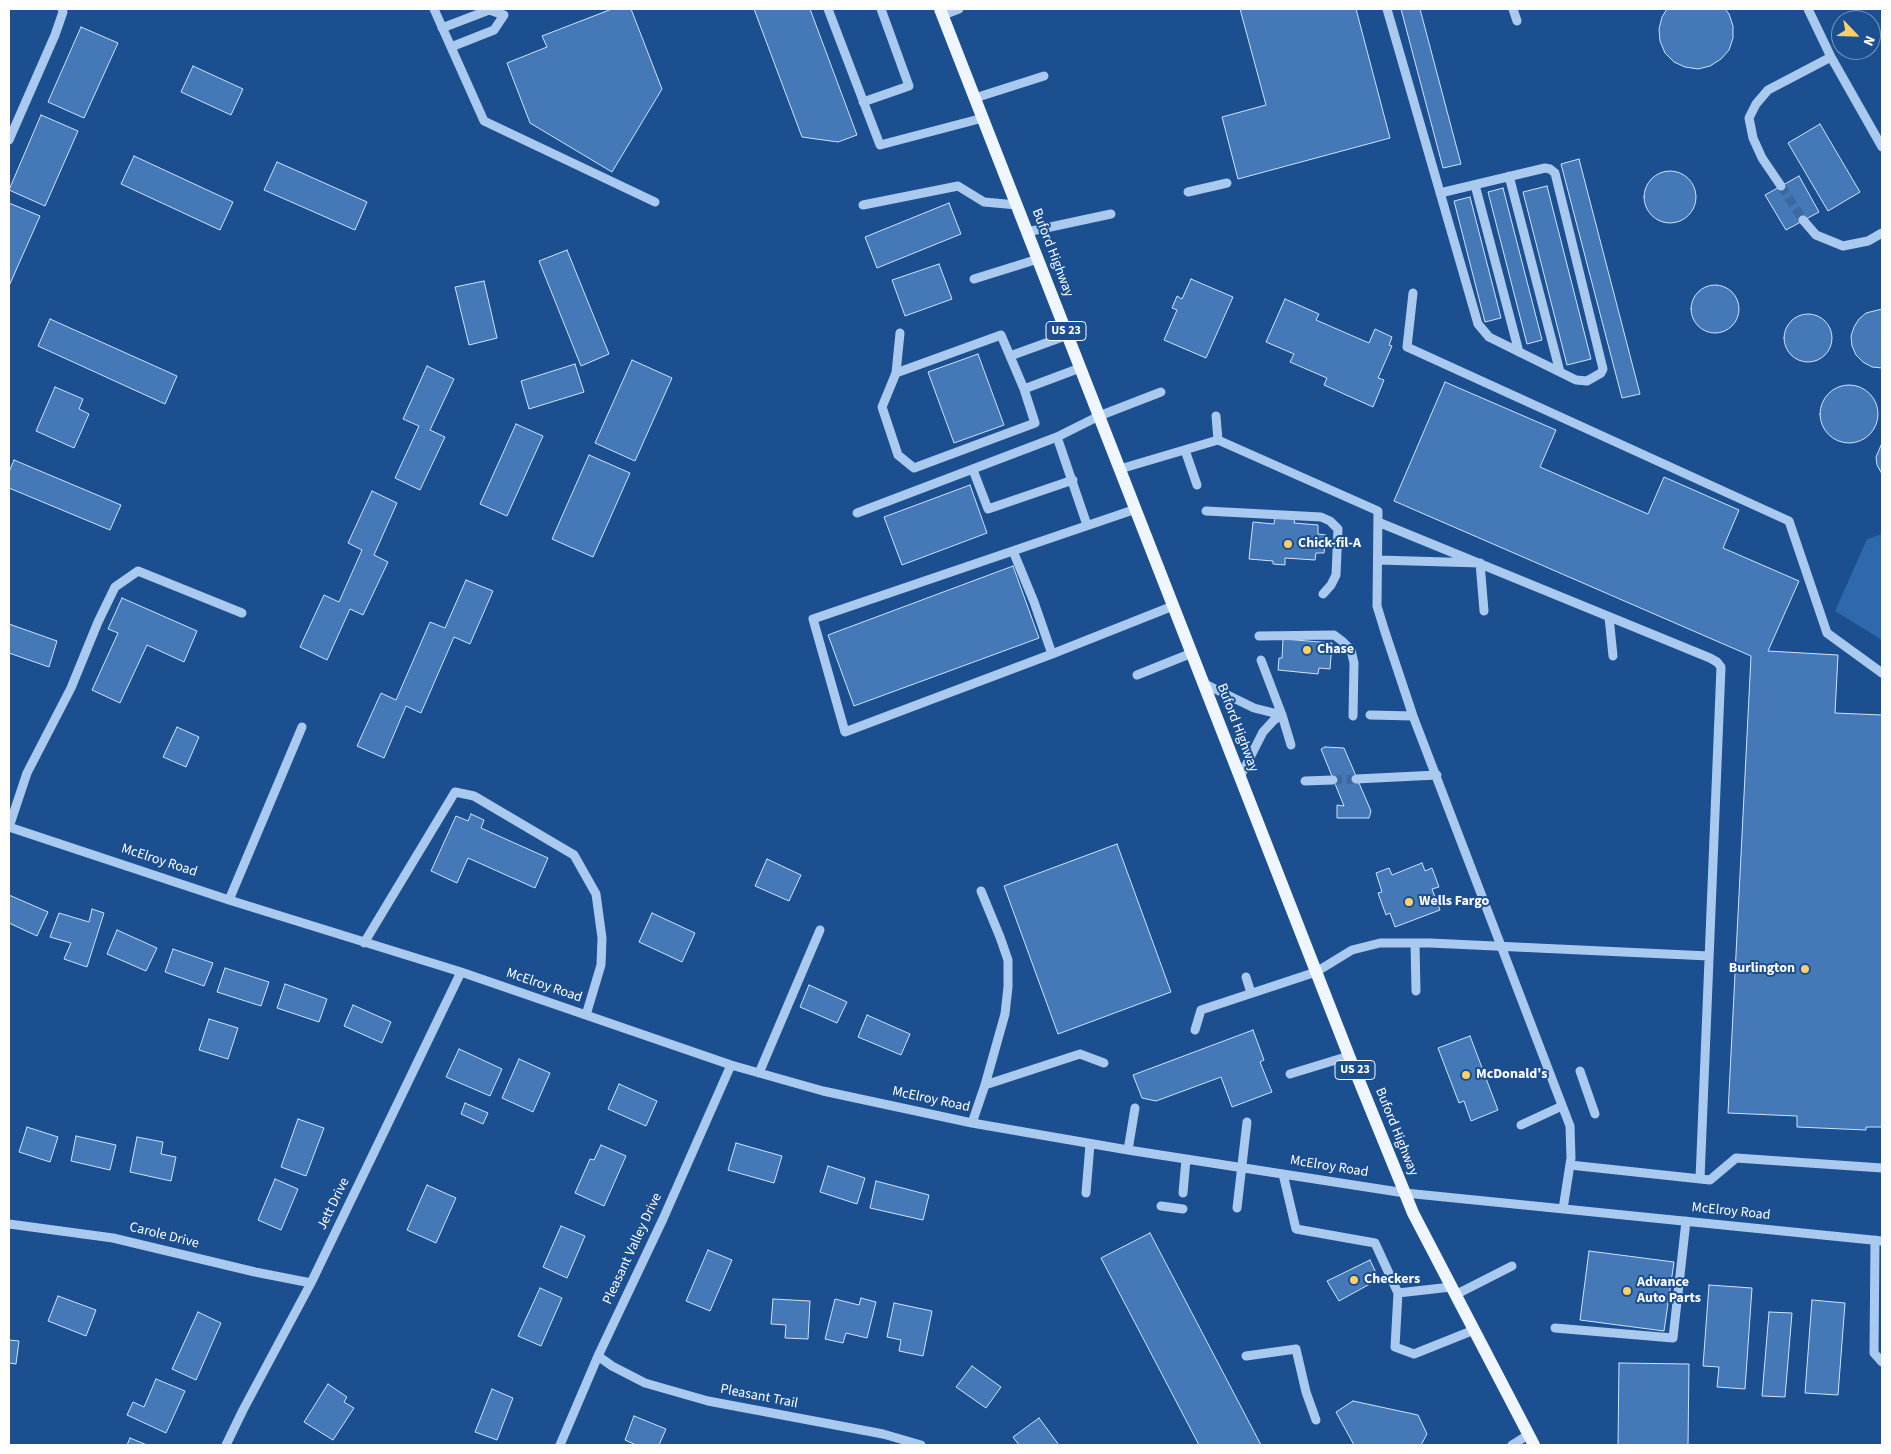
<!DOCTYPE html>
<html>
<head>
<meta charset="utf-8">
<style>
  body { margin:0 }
  #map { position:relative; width:1891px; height:1454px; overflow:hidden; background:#1b4f8f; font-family:"Source Sans 3",sans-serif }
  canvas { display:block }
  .frame { position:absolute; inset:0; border:10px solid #fff; pointer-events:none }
  .north { position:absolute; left:1831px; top:10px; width:50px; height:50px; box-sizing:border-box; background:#1b4f8f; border:1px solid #7695bc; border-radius:50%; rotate:114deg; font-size:14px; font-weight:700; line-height:20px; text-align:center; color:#fff }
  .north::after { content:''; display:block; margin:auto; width:18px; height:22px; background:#ffd166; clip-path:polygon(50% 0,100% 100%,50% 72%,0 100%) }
</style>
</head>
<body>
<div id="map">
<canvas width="1891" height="1454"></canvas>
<div class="frame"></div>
<div class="north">N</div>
</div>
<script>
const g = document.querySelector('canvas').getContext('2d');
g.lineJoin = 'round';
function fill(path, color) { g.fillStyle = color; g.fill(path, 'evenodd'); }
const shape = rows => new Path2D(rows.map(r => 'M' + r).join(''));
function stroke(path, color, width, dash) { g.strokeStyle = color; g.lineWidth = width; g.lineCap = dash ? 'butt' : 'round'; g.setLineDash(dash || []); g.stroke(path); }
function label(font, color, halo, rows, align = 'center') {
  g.font = font + ' "Source Sans 3",sans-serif'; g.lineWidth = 4; g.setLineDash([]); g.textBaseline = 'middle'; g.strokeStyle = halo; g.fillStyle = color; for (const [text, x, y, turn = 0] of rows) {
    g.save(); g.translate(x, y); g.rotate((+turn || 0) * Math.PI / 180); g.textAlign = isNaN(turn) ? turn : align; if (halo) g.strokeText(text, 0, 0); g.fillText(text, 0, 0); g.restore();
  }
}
const green = shape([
  [1882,534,1882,640,1835,611,1867,539]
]);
const building = shape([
  [612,9,631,9,662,89,612,172,530,123,507,63,547,47,542,36,612,9],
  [754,9,810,9,857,135,838,142,802,137,754,9],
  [1240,9,1356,9,1390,138,1238,179,1222,117,1266,105,1240,9],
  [1401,9,1420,9,1461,164,1443,168,1401,9],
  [1667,9,1725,9,1729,14,1733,26,1733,38,1729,50,1721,59,1710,66,1698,69,1685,67,1674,62,1665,53,1660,41,1659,29,1662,17,1667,9],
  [81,27,118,43,84,118,48,102,81,27],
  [193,66,243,89,231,115,181,92,193,66],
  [41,115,78,131,45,206,9,190,41,115],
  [1820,124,1860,192,1828,211,1788,143,1820,124],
  [134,156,233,202,220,230,121,184,134,156],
  [1579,159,1640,394,1622,398,1561,164,1579,159],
  [277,162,367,202,355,230,264,190,277,162],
  '1644 197a26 26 0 1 1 52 0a26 26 0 1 1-52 0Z',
  [1799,176,1819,212,1786,230,1765,195,1799,176],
  [1547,186,1591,359,1567,365,1523,192,1547,186],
  [1503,188,1542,340,1527,344,1488,192,1503,188],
  [1470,197,1501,318,1485,322,1454,201,1470,197],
  [9,203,40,216,9,286,9,203],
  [949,203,961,234,877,268,865,237,949,203],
  [567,250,609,354,581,366,539,261,567,250],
  [939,264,952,299,905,316,892,280,939,264],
  [1191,279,1233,297,1206,358,1164,340,1177,310,1172,308,1177,296,1182,299,1191,279],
  [484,281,497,338,469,345,455,287,484,281],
  '1691 309a24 24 0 1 1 48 0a24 24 0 1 1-48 0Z',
  [1285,299,1319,314,1316,320,1369,343,1375,329,1392,337,1389,345,1392,346,1378,378,1384,380,1373,407,1324,385,1327,378,1290,362,1294,354,1266,342,1285,299],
  [1882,309,1882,368,1872,367,1863,362,1856,355,1852,346,1851,336,1854,327,1859,319,1866,313,1882,309],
  '1784 338a24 24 0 1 1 48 0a24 24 0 1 1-48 0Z',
  [50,319,177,376,165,404,38,346,50,319],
  [978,354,1004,425,954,443,928,372,978,354],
  [632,360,672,378,635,461,595,443,632,360],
  [575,364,584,392,529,409,521,381,575,364],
  [427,366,454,379,430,430,445,437,420,490,395,478,419,426,403,419,427,366],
  [1445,382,1556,430,1540,467,1648,514,1664,477,1739,510,1723,548,1799,581,1768,651,1838,655,1835,713,1882,715,1882,1127,1866,1127,1866,1130,1797,1127,1797,1116,1728,1113,1751,656,1394,501,1445,382],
  '1820 414a29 29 0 1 1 58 0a29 29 0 1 1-58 0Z',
  [55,387,83,399,79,409,89,414,74,448,36,431,55,387],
  [516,424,543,436,507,516,480,504,516,424],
  [1882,443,1882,474,1877,465,1876,457,1882,443],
  [589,455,630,473,593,557,552,539,589,455],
  [14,460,121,505,110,530,9,488,9,472,14,460],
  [970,485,987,533,902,565,884,517,970,485],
  [372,491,397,503,374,555,388,562,363,615,350,609,327,660,300,647,324,595,339,602,362,550,348,543,372,491],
  [1275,516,1295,518,1294,523,1318,525,1318,534,1326,535,1324,553,1316,553,1315,560,1285,558,1285,565,1273,564,1273,561,1249,559,1253,522,1274,524,1275,516],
  [1013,566,1039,638,854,706,828,635,1013,566],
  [466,580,493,591,470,644,454,637,421,713,406,706,384,758,357,746,381,693,396,700,430,622,445,628,466,580],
  [122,598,197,631,184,662,147,645,120,703,92,690,118,633,108,629,122,598],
  [9,624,57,641,49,667,9,653,9,624],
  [1283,639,1332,643,1330,669,1319,668,1318,674,1278,670,1279,658,1282,658,1283,639],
  [177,727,199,737,186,767,163,757,177,727],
  [1325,747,1344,748,1371,811,1369,818,1337,818,1337,805,1344,806,1321,749,1325,747],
  [471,814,484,820,481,828,548,858,535,888,468,858,457,883,431,871,456,816,468,821,471,814],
  [1117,844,1171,992,1058,1034,1004,886,1117,844],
  [767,859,801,875,789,901,755,886,767,859],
  [1422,863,1425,871,1432,868,1439,887,1432,889,1440,910,1395,927,1390,913,1386,915,1378,893,1382,892,1376,873,1389,868,1392,875,1422,863],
  [9,895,48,912,37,936,9,923,9,895],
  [92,909,104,913,87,967,64,959,71,943,50,937,59,913,89,922,92,909],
  [652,913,695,933,682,962,639,942,652,913],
  [117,930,157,948,146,971,107,954,117,930],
  [173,949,213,963,204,986,165,972,173,949],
  [225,968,269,982,261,1006,217,992,225,968],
  [285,984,327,999,319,1022,277,1008,285,984],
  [809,985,847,1002,837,1023,800,1007,809,985],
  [353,1005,391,1022,382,1043,344,1026,353,1005],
  [867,1015,910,1034,901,1055,858,1037,867,1015],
  [209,1019,238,1028,228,1059,199,1050,209,1019],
  [1253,1030,1264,1060,1260,1062,1272,1092,1232,1107,1221,1077,1156,1101,1142,1098,1133,1075,1253,1030],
  [1470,1036,1498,1110,1471,1121,1464,1101,1459,1103,1438,1048,1470,1036],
  [459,1049,502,1069,490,1096,446,1077,459,1049],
  [519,1059,550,1073,533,1112,502,1098,519,1059],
  [619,1084,657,1101,646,1126,608,1109,619,1084],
  [465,1103,488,1113,483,1124,461,1114,465,1103],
  [298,1119,324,1128,306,1176,281,1167,298,1119],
  [27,1127,58,1137,50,1162,19,1152,27,1127],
  [76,1136,116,1145,110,1170,71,1161,76,1136],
  [137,1137,163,1142,161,1154,176,1157,171,1181,130,1172,137,1137],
  [736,1143,782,1156,774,1183,728,1170,736,1143],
  [601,1145,626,1156,604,1206,575,1193,590,1159,594,1160,601,1145],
  [828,1166,865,1178,857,1204,820,1192,828,1166],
  [275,1179,298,1189,281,1230,258,1220,275,1179],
  [876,1181,929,1195,923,1220,870,1208,876,1181],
  [427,1185,456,1198,436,1243,407,1230,427,1185],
  [561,1226,585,1236,567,1278,543,1267,561,1226],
  [1150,1233,1261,1445,1199,1445,1101,1258,1150,1233],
  [708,1250,732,1260,710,1311,686,1301,708,1250],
  [1589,1251,1674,1262,1664,1331,1580,1320,1589,1251],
  [1370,1260,1379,1279,1339,1301,1327,1281,1370,1260],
  [1709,1285,1752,1288,1745,1389,1717,1387,1719,1367,1703,1366,1709,1285],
  [540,1288,562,1298,541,1346,518,1336,540,1288],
  [58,1296,96,1310,86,1336,48,1321,58,1296],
  [861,1298,876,1302,867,1338,846,1333,843,1343,825,1339,835,1299,859,1305,861,1298],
  [773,1299,810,1301,808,1339,785,1338,786,1325,771,1324,773,1299],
  [1812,1300,1845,1303,1838,1395,1805,1393,1812,1300],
  [894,1303,932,1311,923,1356,899,1351,901,1340,887,1337,894,1303],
  [198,1312,221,1323,196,1380,172,1369,198,1312],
  [1769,1312,1792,1313,1785,1397,1762,1396,1769,1312],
  [9,1340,19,1341,16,1364,9,1363,9,1340],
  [1619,1363,1689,1364,1688,1445,1618,1445,1619,1363],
  [972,1366,1001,1387,986,1408,956,1387,972,1366],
  [156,1379,185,1391,166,1433,127,1415,133,1402,144,1407,156,1379],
  [328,1384,347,1397,344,1402,354,1408,333,1440,304,1422,328,1384],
  [492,1389,513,1398,497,1440,475,1432,492,1389],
  [1353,1401,1418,1415,1427,1434,1421,1445,1354,1445,1336,1412,1353,1401],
  [634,1416,666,1429,659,1445,636,1445,625,1440,634,1416],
  [1039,1418,1059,1445,1019,1445,1013,1437,1039,1418],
  [130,1438,147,1445,127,1445,130,1438]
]);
const minorTunnel = shape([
  [1781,186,1803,220],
  [1333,780,1356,779]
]);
const minor = shape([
  [434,9,484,121,655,202],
  [828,9,880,145,983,118],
  [1387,9,1478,324,1489,337,1576,380,1587,381,1601,373,1603,369,1555,173,1550,169,1545,168,1440,193],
  [1513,9,1517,21],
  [1808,9,1831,57,1882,147],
  [943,15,959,9],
  [442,28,489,10,504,15,494,30,451,47],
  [975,98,1044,76],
  [863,102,909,86,881,9],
  [9,140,55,35,63,12,62,9],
  [1509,176,1560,372],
  [1475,185,1519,352],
  [1781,186,1762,158,1753,138,1749,118,1756,104,1768,90,1831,57],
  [1188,192,1227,183],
  [863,205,958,186,984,202,1017,205],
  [1803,220,1816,235,1843,246,1868,241,1882,233],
  [1027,232,1111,214],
  [974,279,1038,259],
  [1413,293,1407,347,1789,521,1827,633,1882,673],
  [1010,356,1068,335],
  [896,373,900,333],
  [1024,389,1001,335,896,373,882,407,898,455,914,468,1035,423,1024,389,1080,368],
  [1216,416,1218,440],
  [1057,437,1087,525],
  [1185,450,1197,485],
  [1120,469,1218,440,1378,511,1377,606,1385,632,1413,716,1570,1126,1571,1158,1563,1209],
  [973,470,988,509,1073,480],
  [1206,511,1321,517,1330,521,1338,529,1336,575,1331,585,1323,594],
  [857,513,1057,437,1099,416,1161,392],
  [1378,522,1710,658,1717,662,1721,667,1700,1179],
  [1013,551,1034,602,1052,654,1173,606],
  [1378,560,1480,563,1484,611],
  [1609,617,1613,656],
  [1259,636,1334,635,1342,641,1351,650,1354,663,1353,716],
  [1052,654,845,732,813,619,1136,509],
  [1261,660,1282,715,1291,745],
  [1137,675,1192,653],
  [1203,683,1254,708,1282,715],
  [1370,715,1413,716],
  [1240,777,1263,732,1274,720,1282,715],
  [1356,779,1437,775],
  [1305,781,1333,780],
  [9,827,229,900,461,972,731,1065,823,1091,972,1123,1128,1150,1405,1193,1882,1241],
  [9,827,27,773,71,688,98,622,115,587,138,571,242,613],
  [981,891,1000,937,1008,960,1008,987,1005,1014,985,1085],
  [229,900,302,727],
  [364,943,455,792,474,796,574,855,596,894,602,938,601,965,586,1015],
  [1415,943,1416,991],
  [1246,977,1251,993],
  [1195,1030,1201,1010,1316,972,1352,950,1380,943,1430,943,1709,956],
  [1580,1071,1595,1114],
  [759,1073,820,930],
  [1290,1074,1349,1056],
  [972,1123,985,1085,1080,1054,1104,1063],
  [1521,1125,1562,1106],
  [1128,1150,1135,1108],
  [1570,1165,1710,1180,1736,1158,1882,1168],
  [1283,1174,1296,1229,1375,1243,1398,1293,1395,1347,1414,1354,1474,1330],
  [1086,1193,1090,1144],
  [1183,1193,1186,1159],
  [1161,1206,1183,1209],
  [1237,1208,1247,1122],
  [9,1224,113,1238,255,1272,311,1283],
  [1875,1240,1874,1353,1882,1362],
  [1398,1293,1451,1287],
  [1455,1295,1512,1266],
  [1555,1328,1673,1338,1686,1221],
  [598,1356,612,1366,645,1383,708,1401,883,1434,921,1445],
  [1246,1356,1296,1349,1306,1392,1316,1420],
  [226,1445,243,1410,311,1283,461,972],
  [560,1445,598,1356,663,1219,731,1065],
  [1512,1445,1528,1435]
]);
const major = shape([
  [940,9,1349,1056,1413,1213,1534,1445]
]);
const markers = [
  [1288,544,5,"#ffd166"],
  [1307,650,5,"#ffd166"],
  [1409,902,5,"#ffd166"],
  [1805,969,5,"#ffd166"],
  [1466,1075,5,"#ffd166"],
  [1354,1280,5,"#ffd166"],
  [1627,1291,5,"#ffd166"]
];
const shields = [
  [1066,331,40],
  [1355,1070,40]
];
const shieldNames = [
  ["US 23",1066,331],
  ["US 23",1355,1070]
];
const streetNames = [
  ["Buford Highway",1052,253,69],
  ["Buford Highway",1237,728,69],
  ["McElroy Road",159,861,18],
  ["McElroy Road",544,986,19],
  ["McElroy Road",931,1100,12],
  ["Buford Highway",1396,1132,68],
  ["McElroy Road",1329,1167,9],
  ["Jett Drive",334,1204,-64],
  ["McElroy Road",1731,1212,6],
  ["Carole Drive",164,1236,14],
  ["Pleasant Valley Drive",633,1249,-65],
  ["Pleasant Trail",759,1397,11]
];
const poiNames = [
  ["Chick-fil-A",1298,544],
  ["Chase",1317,650],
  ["Wells Fargo",1419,902],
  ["Burlington",1795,969,"right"],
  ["McDonald's",1476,1075],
  ["Checkers",1364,1280],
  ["Advance",1637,1283],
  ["Auto Parts",1637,1299]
];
fill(green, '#2e69ad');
fill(building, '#4478b7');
stroke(building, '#cfe3fa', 1);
stroke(minorTunnel, '#3d69a0', 9, [9, 4.5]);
stroke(minor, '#a9c9ee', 9);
stroke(major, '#f0f6ff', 12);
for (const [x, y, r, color] of markers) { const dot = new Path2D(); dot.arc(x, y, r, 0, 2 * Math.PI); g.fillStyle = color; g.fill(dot); stroke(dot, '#1b4f8f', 2); }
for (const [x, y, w] of shields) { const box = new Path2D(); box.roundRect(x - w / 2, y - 9.5, w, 19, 4); g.fillStyle = '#1b4f8f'; g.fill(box); stroke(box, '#fff', 1); }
label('bold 12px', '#fff', null, shieldNames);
label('14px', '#fff', '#1b4f8f', streetNames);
label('bold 14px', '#fff', '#1b4f8f', poiNames, 'left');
</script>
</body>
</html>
